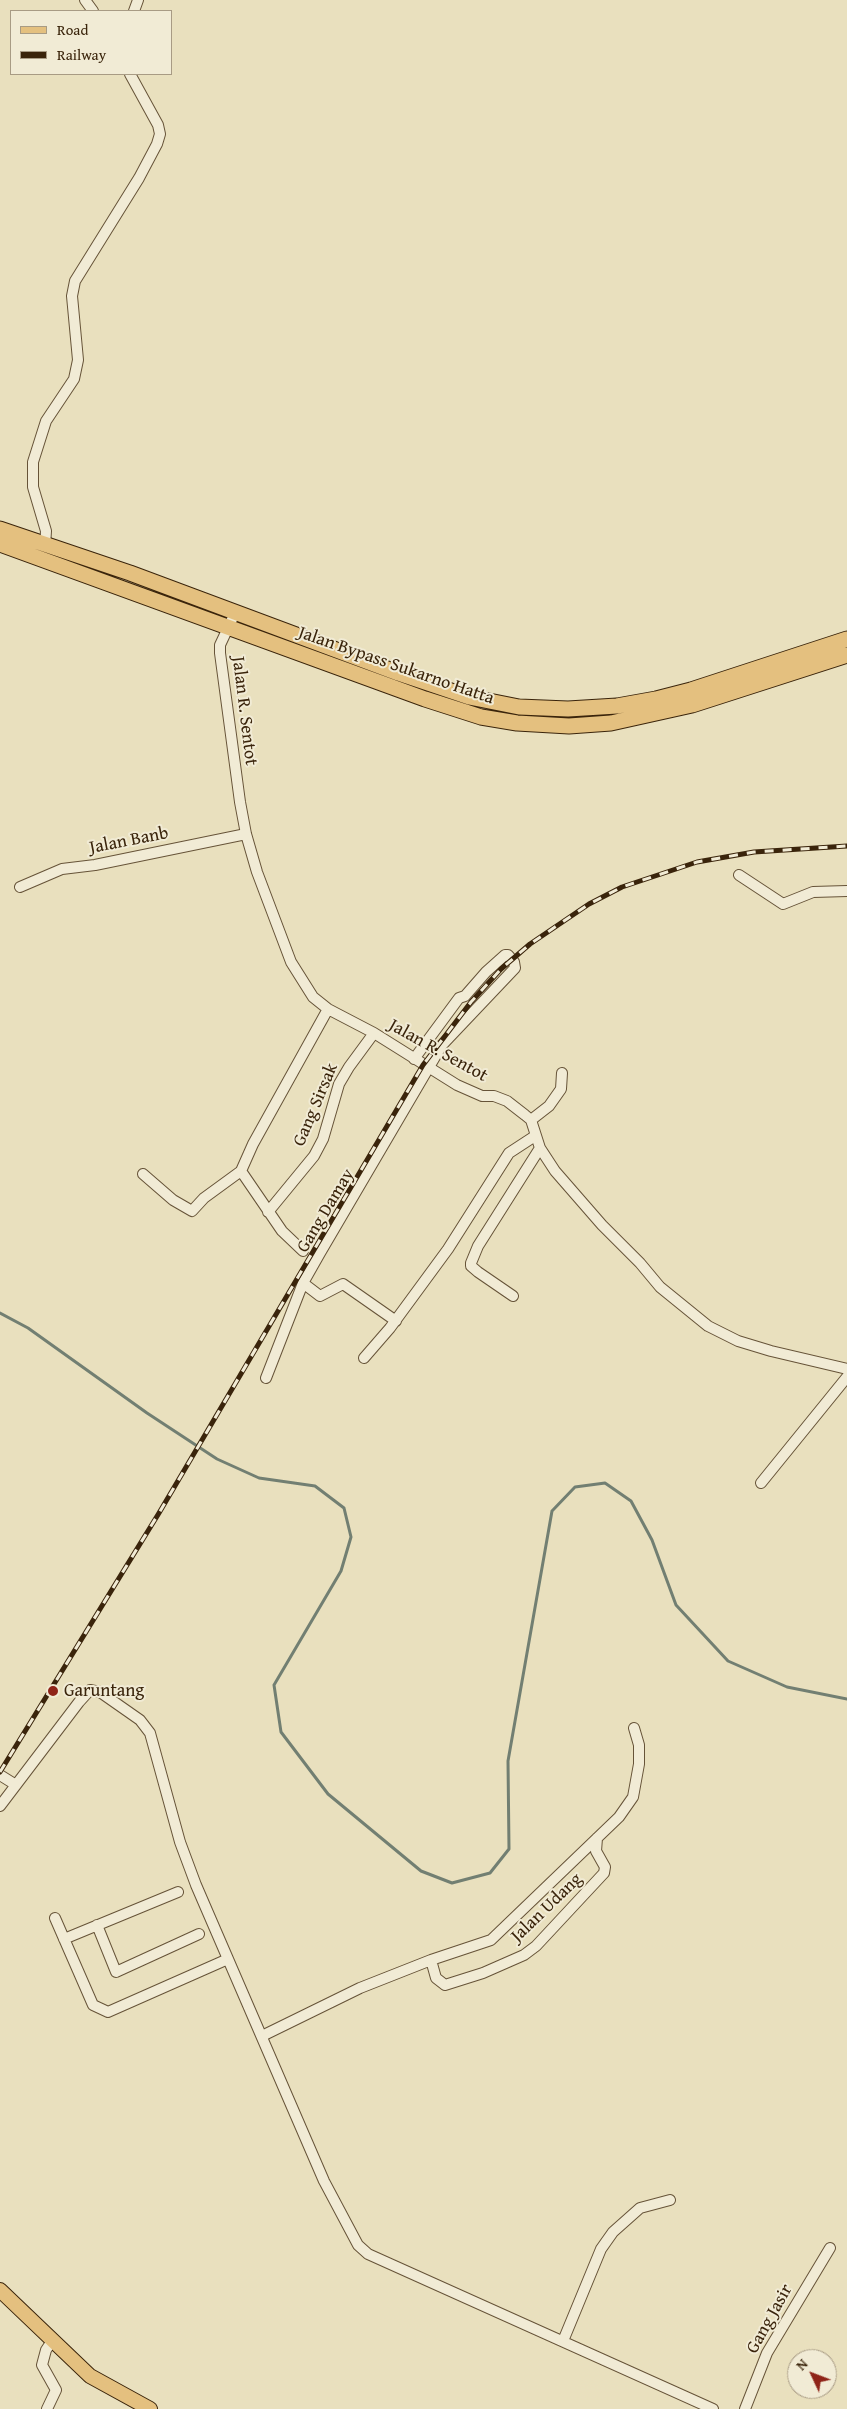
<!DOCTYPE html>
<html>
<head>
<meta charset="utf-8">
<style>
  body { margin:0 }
  #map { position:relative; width:847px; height:2409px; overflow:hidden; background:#e9e0be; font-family:"Gentium Book Plus",serif }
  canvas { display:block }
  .legend { position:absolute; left:10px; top:10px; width:162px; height:65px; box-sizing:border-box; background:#f1ebd5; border:1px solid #a89b84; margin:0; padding:6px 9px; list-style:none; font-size:15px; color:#3a240b }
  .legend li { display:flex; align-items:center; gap:10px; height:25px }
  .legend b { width:25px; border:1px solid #a89b84 }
  .north { position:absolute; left:787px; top:2349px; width:50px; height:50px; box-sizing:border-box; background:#f1ebd5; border:1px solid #a89b84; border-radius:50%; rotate:313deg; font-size:14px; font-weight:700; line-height:20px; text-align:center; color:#3a240b }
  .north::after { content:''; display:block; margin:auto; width:18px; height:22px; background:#8f2418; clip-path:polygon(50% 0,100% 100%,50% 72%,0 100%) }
</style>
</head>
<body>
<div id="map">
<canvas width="847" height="2409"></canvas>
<ul class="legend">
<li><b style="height:6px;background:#e4c07f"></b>Road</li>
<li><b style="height:6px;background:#3a240b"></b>Railway</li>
</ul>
<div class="north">N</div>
</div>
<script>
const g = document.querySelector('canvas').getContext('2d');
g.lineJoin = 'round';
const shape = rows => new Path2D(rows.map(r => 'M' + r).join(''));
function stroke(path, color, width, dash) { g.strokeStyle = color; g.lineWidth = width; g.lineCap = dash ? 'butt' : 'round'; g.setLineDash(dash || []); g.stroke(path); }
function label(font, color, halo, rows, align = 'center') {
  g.font = font + ' "Gentium Book Plus",serif'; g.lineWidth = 4; g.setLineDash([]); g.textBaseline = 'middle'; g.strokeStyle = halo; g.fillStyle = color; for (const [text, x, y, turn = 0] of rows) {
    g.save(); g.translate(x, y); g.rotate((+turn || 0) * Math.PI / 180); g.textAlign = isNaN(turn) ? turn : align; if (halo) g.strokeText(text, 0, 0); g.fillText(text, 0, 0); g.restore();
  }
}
const stream = shape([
  [0,1313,28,1328,147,1413,217,1459,259,1478,315,1486,344,1508,351,1537,341,1571,274,1685,281,1732,328,1794,421,1871,452,1883,490,1873,509,1849,508,1761,552,1511,575,1487,605,1483,631,1501,652,1540,676,1605,728,1661,787,1687,847,1699]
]);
const minor = shape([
  [85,0,93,11],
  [134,11,138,0],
  [45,546,46,531,33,487,33,462,46,421,74,379,78,360,72,296,75,281,139,178,157,144,160,134,158,125,130,74],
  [235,613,220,645,220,653,240,802,246,834,257,872,291,962,313,997,328,1009,374,1033,457,1085,482,1096,494,1096,507,1101,525,1115,531,1120,540,1148,555,1171,602,1225,640,1263,660,1287,708,1326,738,1341,771,1351,847,1369],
  [739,875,783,904,813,892,847,891],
  [20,887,62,869,95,865,246,834],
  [531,1120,549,1106,561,1089,562,1073],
  [143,1174,173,1200,192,1211,204,1198,241,1171],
  [268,1212,314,1156,323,1139,339,1084,349,1067,374,1033],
  [303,1251,282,1231,241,1171,253,1144,328,1009],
  [303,1283,320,1296,343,1284,396,1321],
  [513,1296,478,1272,471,1266,471,1263,478,1246,540,1148],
  [364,1358,390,1328,448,1249,509,1153,535,1136],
  [266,1378,303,1283,320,1253,442,1045,515,968,514,962,508,955,505,955,486,972,465,996,459,998,414,1059],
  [761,1483,847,1377],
  [0,1775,16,1785],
  [0,1806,79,1702,90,1690,100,1692,140,1720,150,1733,180,1842,196,1885,324,2181,358,2245,368,2254,713,2409],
  [55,1918,93,2005,108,2012,228,1959],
  [97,1925,116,1972,199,1934],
  [64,1939,178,1892],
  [431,1960,436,1978,445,1985,483,1973,524,1955,536,1946,604,1873,605,1867,596,1851,597,1838],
  [262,2036,360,1988,431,1960,491,1940,619,1817,633,1797,639,1764,639,1745,634,1728],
  [563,2341,601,2249,613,2232,640,2208,670,2200],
  [47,2409,56,2390,42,2365,46,2350,52,2341],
  [745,2409,767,2353,830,2248]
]);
const major = shape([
  [0,2290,90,2376,150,2409]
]);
const highway = shape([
  [0,529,130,573,398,673,469,697,519,707,568,709,617,706,656,699,691,690,847,639],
  [0,544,425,699,481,717,517,723,569,726,611,723,692,705,847,655]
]);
const rail = shape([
  [0,1772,159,1513,423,1065,471,1002,501,969,530,944,589,904,622,887,697,862,754,852,847,846]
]);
const markers = [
  [53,1691,6,"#8f2418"]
];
const streetNames = [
  ["Jalan Bypass Sukarno Hatta",396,666,19],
  ["Jalan R. Sentot",244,711,83],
  ["Jalan Banb",129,841,-11],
  ["Jalan R. Sentot",438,1051,29],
  ["Gang Sirsak",316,1105,-67],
  ["Gang Damay",326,1211,-59],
  ["Jalan Udang",547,1908,-44],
  ["Gang Jasir",770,2319,-61]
];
const poiNames = [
  ["Garuntang",64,1691]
];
stroke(stream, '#727f72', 3);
stroke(minor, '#665338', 12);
stroke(major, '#3a240b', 16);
stroke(highway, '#3a240b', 17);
stroke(minor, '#f1ebd5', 10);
stroke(major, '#e4c07f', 14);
stroke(highway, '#e4c07f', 15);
stroke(rail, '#3a240b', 5);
stroke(rail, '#f1ebd5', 3, [9]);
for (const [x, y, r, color] of markers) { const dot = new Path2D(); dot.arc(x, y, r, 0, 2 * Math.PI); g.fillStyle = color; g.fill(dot); stroke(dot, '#f1ebd5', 2); }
label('18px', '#3a240b', '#f1ebd5', streetNames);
label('18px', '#3a240b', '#f1ebd5', poiNames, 'left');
</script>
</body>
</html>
